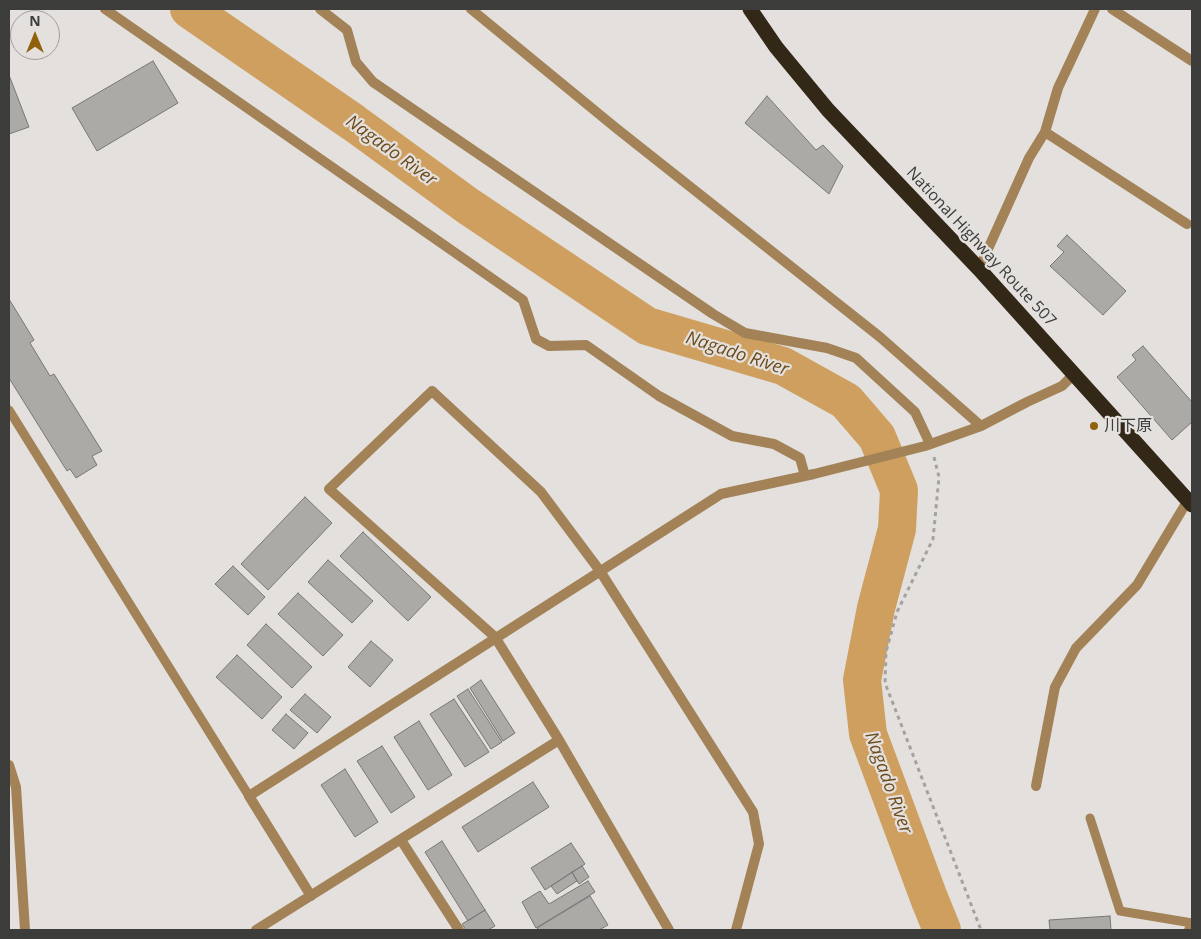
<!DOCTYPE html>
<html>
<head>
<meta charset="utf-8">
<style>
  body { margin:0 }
  #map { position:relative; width:1201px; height:939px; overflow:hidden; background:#e3e0dd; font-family:"Open Sans",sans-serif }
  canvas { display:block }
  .frame { position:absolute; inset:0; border:10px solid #3c3c3a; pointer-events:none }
  .north { position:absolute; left:10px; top:10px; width:50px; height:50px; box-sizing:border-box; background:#e3e0dd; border:1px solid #a09e9c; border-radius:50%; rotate:0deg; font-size:14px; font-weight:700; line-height:20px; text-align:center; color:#3c3c3a }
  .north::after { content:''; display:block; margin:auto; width:18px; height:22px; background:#90600b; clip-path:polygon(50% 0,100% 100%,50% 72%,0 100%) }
</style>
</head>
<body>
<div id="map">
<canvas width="1201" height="939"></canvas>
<div class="frame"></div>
<div class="north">N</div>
</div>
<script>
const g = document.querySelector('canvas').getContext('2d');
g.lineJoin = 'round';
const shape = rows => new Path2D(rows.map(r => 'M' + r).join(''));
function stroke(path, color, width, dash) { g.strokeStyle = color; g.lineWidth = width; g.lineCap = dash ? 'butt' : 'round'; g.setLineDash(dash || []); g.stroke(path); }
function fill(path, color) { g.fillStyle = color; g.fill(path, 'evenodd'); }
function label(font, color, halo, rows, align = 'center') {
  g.font = font + ' "Open Sans","Noto Sans JP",sans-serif'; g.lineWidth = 4.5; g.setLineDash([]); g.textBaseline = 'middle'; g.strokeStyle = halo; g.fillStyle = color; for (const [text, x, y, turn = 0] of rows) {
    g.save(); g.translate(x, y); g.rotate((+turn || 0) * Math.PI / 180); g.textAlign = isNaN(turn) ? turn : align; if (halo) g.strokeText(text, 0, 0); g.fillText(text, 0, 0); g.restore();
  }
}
const river = shape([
  [189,9,354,123,468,206,647,326,783,366,846,401,877,437,899,490,897,529,876,608,862,680,868,734,929,898,942,930]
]);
const building = shape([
  [153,61,178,103,97,151,72,108,153,61],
  [9,75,29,127,9,134,9,75],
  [767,96,816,150,823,145,843,166,829,194,745,123,767,96],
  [1067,235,1126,291,1103,315,1050,266,1064,252,1057,246,1067,235],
  [9,299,34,340,30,343,50,376,54,374,102,451,92,456,97,465,76,478,70,469,67,471,9,378,9,299],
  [1143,346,1192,402,1192,422,1172,440,1117,377,1136,360,1132,355,1143,346],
  [305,497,332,523,268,590,241,564,305,497],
  [363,532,431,597,408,621,340,556,363,532],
  [328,560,373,601,352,623,308,582,328,560],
  [233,566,265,597,248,615,215,584,233,566],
  [298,593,343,635,323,656,278,614,298,593],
  [266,624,312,667,292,688,247,645,266,624],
  [371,641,393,660,370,687,348,667,371,641],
  [237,655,282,697,262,719,216,677,237,655],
  [481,680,515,733,503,741,470,688,481,680],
  [468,689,502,742,491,749,457,696,468,689],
  [305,694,331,717,317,733,290,710,305,694],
  [454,699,489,752,465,767,430,714,454,699],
  [286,714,308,733,294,749,272,730,286,714],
  [419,721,452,775,428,790,394,737,419,721],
  [382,746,415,797,391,813,357,761,382,746],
  [345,769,378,822,355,837,321,785,345,769],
  [533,782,549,807,478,852,462,827,533,782],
  [442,841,485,910,468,921,425,852,442,841],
  [571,843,585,864,545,890,531,868,571,843],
  [582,866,589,877,579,884,572,872,582,866],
  [572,872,577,881,557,894,551,886,572,872],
  [588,881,595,892,536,928,522,902,540,891,549,904,588,881],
  [590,896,608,925,599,930,539,930,537,928,590,896],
  [485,910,495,926,488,930,466,930,462,924,485,910],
  [1110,916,1111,930,1050,930,1049,920,1110,916]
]);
const path = shape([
  [934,457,939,477,933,539,897,612,886,652,885,683,981,930]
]);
const lane = shape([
  [9,410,249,796],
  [1090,818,1120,911,1192,923]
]);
const street = shape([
  [105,9,523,300,536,339,549,346,586,345,659,396,732,436,774,444,800,458,805,476],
  [320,9,347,30,356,62,373,82,713,314,745,333,827,348,856,358,915,412,930,444],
  [471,9,616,128,880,337,981,426],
  [1112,9,1192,61],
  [1045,132,1187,224],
  [979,269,1029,158,1045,132,1058,88,1095,9],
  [559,740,669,930],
  [9,765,16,787,25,930],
  [1036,786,1055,687,1076,648,1137,585,1188,500],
  [401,840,459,930],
  [311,896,249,796,721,494,814,474,925,446,981,426,1027,402,1062,386,1074,374],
  [256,930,559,740,495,637,329,489,432,391,541,492,600,571,753,812,759,844,736,930],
  [1189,930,1192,927]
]);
const highway = shape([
  [750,9,776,47,828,110,979,269,1192,505]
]);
const markers = [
  [1094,426,5,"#90600b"]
];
const streetNames = [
  ["National Highway Route 507",981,247,47]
];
const poiNames = [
  ["川下原",1104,426]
];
const waterNames = [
  ["Nagado River",391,151,36],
  ["Nagado River",737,354,18],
  ["Nagado River",888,783,70]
];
stroke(river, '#ce9f5f', 38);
fill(building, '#acaaa7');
stroke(building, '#797775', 1);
stroke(path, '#a4a2a0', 3, [4, 4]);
stroke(lane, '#a28256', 9);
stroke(street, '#a28256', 10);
stroke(highway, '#332717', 15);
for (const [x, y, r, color] of markers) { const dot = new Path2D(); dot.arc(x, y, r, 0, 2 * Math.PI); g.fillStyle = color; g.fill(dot); stroke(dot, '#e3e0dd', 2); }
label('16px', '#3c3c3a', '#e3e0dd', streetNames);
label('16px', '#3c3c3a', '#e3e0dd', poiNames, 'left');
label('italic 18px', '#6c4b1b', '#e3e0dd', waterNames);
</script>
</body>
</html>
